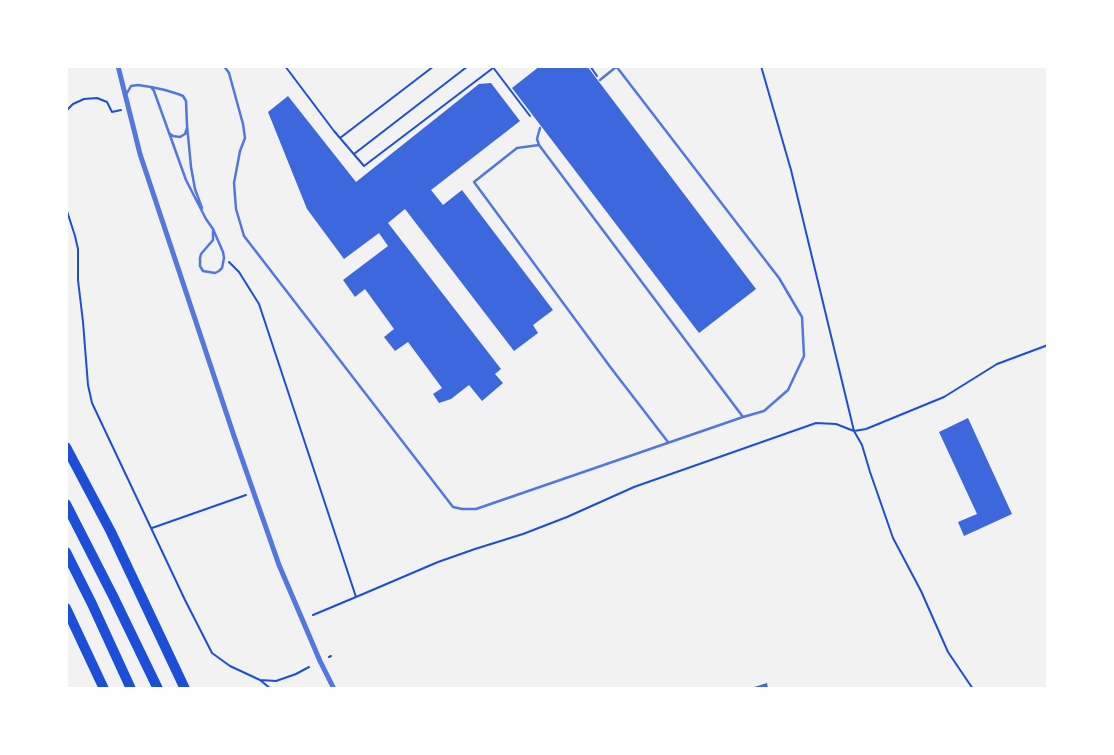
<!DOCTYPE html>
<html>
<head>
<meta charset="utf-8">
<style>
  body { margin:0 }
  #map { position:relative; width:1114px; height:755px; overflow:hidden; background:#f2f2f2; font-family:Cabin,sans-serif }
  canvas { display:block }
  .frame { position:absolute; inset:0; border:68px solid #fff; pointer-events:none }
</style>
</head>
<body>
<div id="map">
<canvas width="1114" height="755"></canvas>
<div class="frame"></div>
</div>
<script>
const g = document.querySelector('canvas').getContext('2d');
g.lineJoin = 'round';
function fill(path, color) { g.fillStyle = color; g.fill(path, 'evenodd'); }
const shape = rows => new Path2D(rows.map(r => 'M' + r).join(''));
function stroke(path, color, width, dash) { g.strokeStyle = color; g.lineWidth = width; g.lineCap = dash ? 'butt' : 'round'; g.setLineDash(dash || []); g.stroke(path); }
const building = shape([
  [540,66,587,66,756,289,699,333,512,88],
  [491,83,520,121,431,190,443,205,462,190,553,310,533,325,538,333,514,351,405,209,388,223,501,369,495,374,503,383,482,401,469,385,451,399,439,403,433,394,442,388,408,342,395,351,384,337,394,329,365,289,355,297,343,280,388,246,379,233,344,259,307,209,268,112,288,96,356,182,479,84],
  [968,418,1012,514,964,536,958,522,977,514,939,432],
  [767,683,768,689,752,689,751,688]
]);
const path = shape([
  [285,66,334,131,364,166,493,68],
  [492,66,530,116],
  [590,66,597,76],
  [761,66,791,170,854,431,862,445,870,472,893,538,921,591,948,652,973,689],
  [66,111,73,104,84,99,97,98,107,102,112,112,121,110],
  [340,138,434,66],
  [354,154,468,66],
  [66,208,75,236,78,249,78,280,83,322,88,385,92,403,185,600,212,653,230,666,260,680,276,681,296,674,309,667],
  [229,262,239,272,259,304,356,597,438,562,475,549,523,534,567,517,634,487,816,423,836,424,854,431,866,429,944,397,997,364,1048,345],
  [152,528,246,495],
  [313,615,356,597],
  [329,657,331,656],
  [260,680,271,689]
]);
const service = shape([
  [224,66,229,73,243,124,245,138,240,151,234,183,236,209,244,236,453,507,462,509,476,509,743,417,764,411,788,390,804,356,802,317,779,278,616,66],
  [600,80,616,67],
  [151,87,165,90,178,94,183,96,186,101,187,125,191,167,195,189,202,208],
  [127,93,131,86,138,85,151,87,154,91,186,180,206,219,213,229,223,252,224,258,222,268,219,271,215,273,203,271,200,266,200,258,201,254,213,240,213,229],
  [169,133,173,136,180,137,185,134,187,128],
  [539,145,537,139,540,128],
  [668,442,611,368,474,182,517,148,539,145,743,417]
]);
const minor = shape([
  [118,66,140,154,234,436,279,565,320,661,334,689]
]);
const motorway = shape([
  [66,447,111,532,185,689],
  [66,504,113,596,158,689],
  [66,552,92,604,131,689],
  [66,608,104,689]
]);
fill(building, '#3d67dc');
stroke(path, '#1d4ed8', 2);
stroke(service, '#5277de', 2.5);
stroke(minor, '#5277de', 5);
stroke(motorway, '#1d4ed8', 10);
</script>
</body>
</html>
